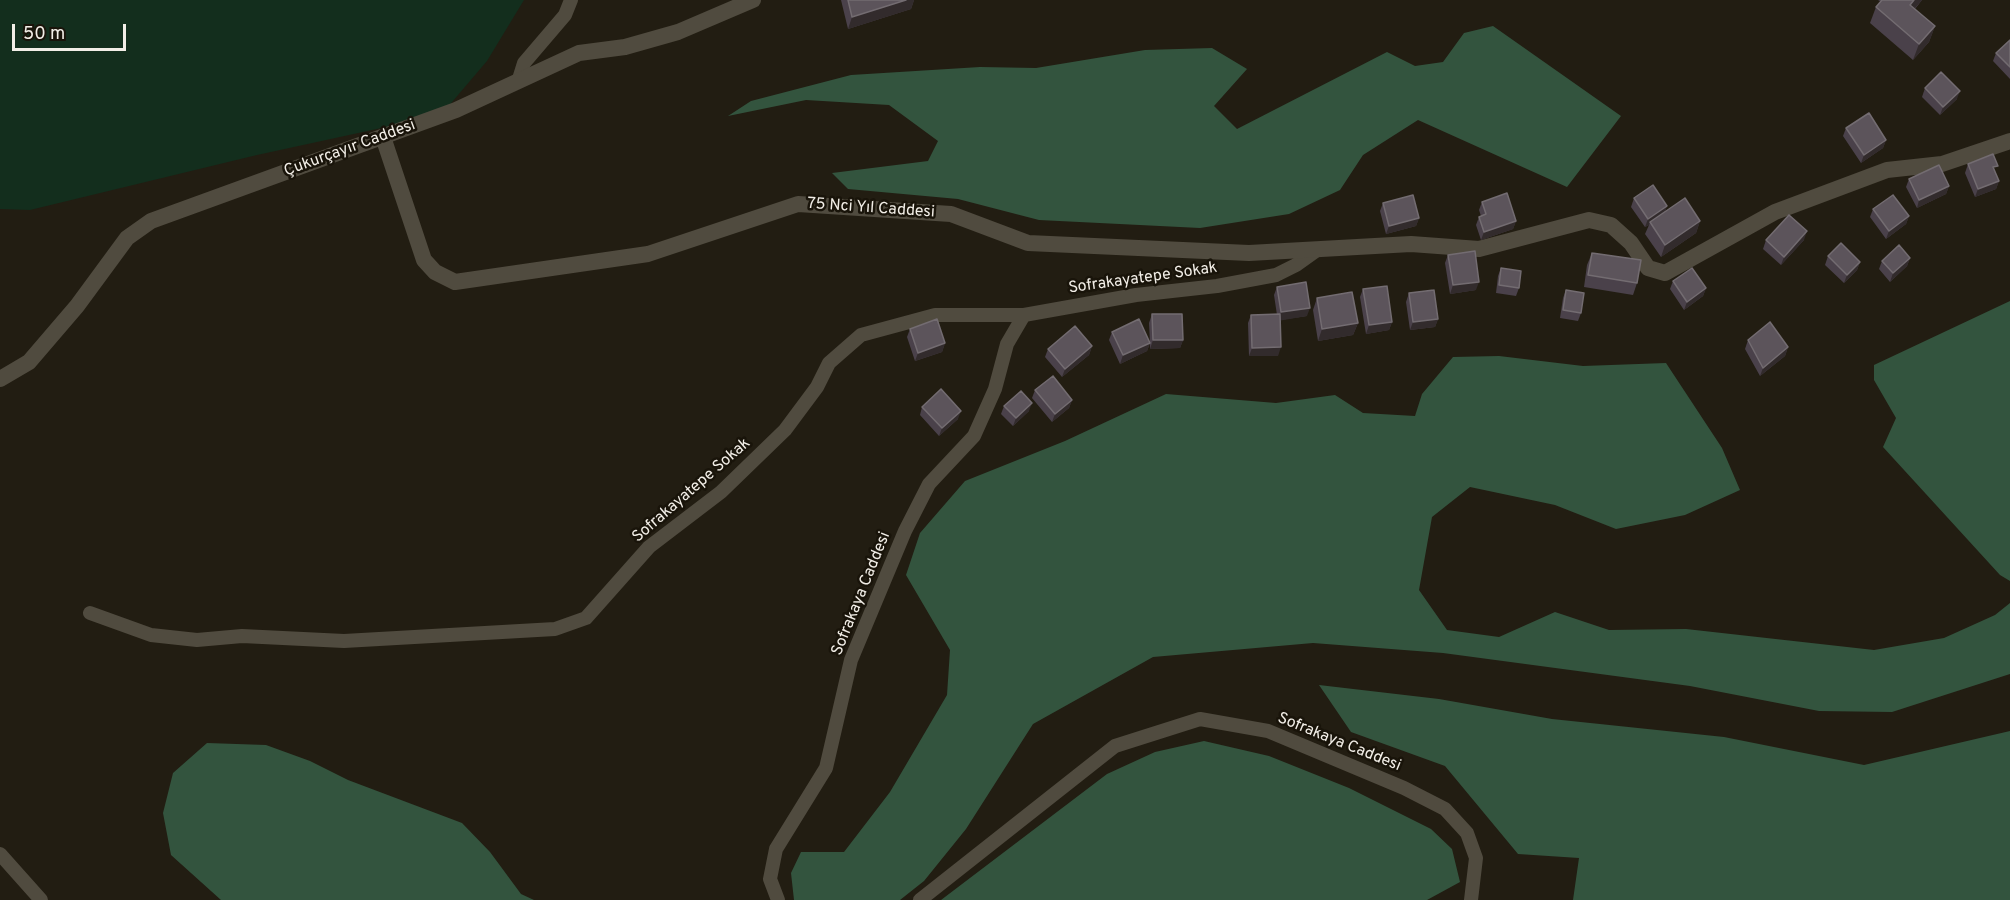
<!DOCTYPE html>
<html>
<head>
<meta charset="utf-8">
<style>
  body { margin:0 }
  #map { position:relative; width:2010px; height:900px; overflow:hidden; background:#221d12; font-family:Overpass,sans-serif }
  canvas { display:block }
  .scale { position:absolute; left:12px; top:24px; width:114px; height:27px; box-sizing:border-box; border:3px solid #f2eee7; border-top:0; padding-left:8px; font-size:18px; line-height:21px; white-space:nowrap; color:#f2eee7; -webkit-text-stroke:4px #19140a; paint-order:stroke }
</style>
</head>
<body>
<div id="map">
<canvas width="2010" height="900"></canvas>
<div class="scale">50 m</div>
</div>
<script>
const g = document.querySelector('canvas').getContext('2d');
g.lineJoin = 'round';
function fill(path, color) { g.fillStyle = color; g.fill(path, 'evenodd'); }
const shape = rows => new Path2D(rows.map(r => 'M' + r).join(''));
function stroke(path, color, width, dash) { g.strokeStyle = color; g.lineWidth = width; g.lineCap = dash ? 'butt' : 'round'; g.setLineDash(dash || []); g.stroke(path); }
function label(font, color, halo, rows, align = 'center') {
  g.font = font + ' Overpass,sans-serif'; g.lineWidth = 5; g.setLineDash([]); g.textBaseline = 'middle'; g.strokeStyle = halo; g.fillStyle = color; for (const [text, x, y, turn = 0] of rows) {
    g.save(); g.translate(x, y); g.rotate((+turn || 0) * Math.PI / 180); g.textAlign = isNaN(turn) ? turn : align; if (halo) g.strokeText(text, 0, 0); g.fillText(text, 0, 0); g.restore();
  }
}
const green = shape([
  [0,0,524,0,487,61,441,115,257,155,30,210,0,209]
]);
const forest = shape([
  [1493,26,1621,116,1567,187,1418,120,1363,155,1340,190,1289,214,1200,228,1039,220,958,199,848,189,832,173,928,161,938,141,889,105,806,100,728,116,751,101,851,75,980,67,1036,68,1145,50,1212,48,1247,69,1214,106,1237,129,1387,52,1415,66,1443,62,1464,33],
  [2010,301,2010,581,2000,575,1883,447,1896,418,1874,380,1874,365],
  [1499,356,1583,366,1666,363,1722,448,1740,490,1685,515,1616,529,1555,505,1470,487,1432,517,1419,590,1447,630,1499,637,1555,612,1609,630,1686,629,1874,650,1944,638,1995,615,2010,603,2010,674,1892,712,1819,711,1690,686,1443,653,1313,643,1153,657,1033,724,966,829,924,881,900,900,794,900,791,873,801,852,844,852,890,792,947,695,950,650,906,575,920,533,965,481,1065,441,1166,394,1276,403,1335,395,1363,413,1415,416,1422,394,1453,357],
  [1319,685,1439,699,1552,719,1724,737,1864,765,2010,731,2010,900,1573,900,1579,858,1518,854,1445,766,1351,732],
  [1204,741,1269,756,1349,788,1431,829,1452,849,1460,882,1427,900,941,900,1107,774,1155,752],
  [207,743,266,745,310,761,348,780,462,823,490,852,521,894,534,900,221,900,171,855,163,813,173,773]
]);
const minor = shape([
  [519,79,524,63,565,15,571,0],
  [90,613,151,635,197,640,242,636,344,641,555,629,586,618,649,547,721,492,785,430,817,387,829,363,861,335,935,315,1024,315,1136,295,1217,286,1276,275,1296,265,1317,250],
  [0,854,41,900],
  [778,900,770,879,776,849,826,768,851,660,905,531,929,484,974,436,995,389,1007,344,1024,315],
  [920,900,1115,746,1200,719,1268,731,1404,788,1445,809,1467,833,1476,858,1471,900]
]);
const tertiary = shape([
  [383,137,424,260,435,272,455,282,648,254,798,204,951,214,1028,243,1249,253,1411,244,1479,249,1589,220,1611,225,1631,243,1648,268,1665,273,1775,212,1887,170,1942,164,2010,141],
  [0,379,29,362,77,306,127,238,151,221,456,110,579,53,625,47,678,32,753,0]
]);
const wall = shape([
  [841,0,914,0,911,9,848,29],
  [1878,0,1922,0,1915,9,1935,26,1929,42,1913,60,1870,23,1876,7,1881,2],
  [2010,40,2010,79,1993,61,1996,53],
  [1925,88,1957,99,1940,115,1922,97],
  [1846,128,1886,140,1883,148,1861,163,1843,136],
  [1968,164,1995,172,1999,181,1996,189,1975,197,1965,173],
  [1909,179,1949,186,1946,194,1917,208,1906,187],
  [1634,198,1667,206,1665,211,1700,221,1696,233,1661,257,1645,234,1649,225,1645,227,1631,207],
  [1482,202,1516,221,1513,229,1481,240,1476,225,1479,217,1481,216,1479,210],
  [1383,203,1419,218,1416,226,1386,234,1380,211],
  [1873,209,1909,216,1906,224,1886,239,1870,217],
  [1766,240,1804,240,1781,265,1763,249],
  [1592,253,1637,283,1633,295,1584,287,1587,265],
  [1448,255,1476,290,1450,294,1445,263],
  [1828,256,1860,262,1857,270,1844,283,1825,265],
  [1910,258,1907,266,1890,282,1879,269,1882,261],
  [1501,268,1519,288,1516,296,1496,293,1498,276],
  [1673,281,1706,288,1703,296,1684,310,1670,289],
  [1277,287,1307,316,1280,320,1278,356,1249,356,1248,323,1251,315,1277,315,1274,295],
  [1363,289,1392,322,1389,330,1366,334,1360,297],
  [1566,290,1581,313,1578,321,1560,318,1563,298],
  [1409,293,1438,319,1435,327,1410,330,1406,302],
  [1317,298,1358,323,1353,335,1318,341,1313,310],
  [1152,314,1183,340,1180,348,1150,349,1150,343,1147,351,1120,364,1109,340,1112,332,1150,343,1149,323],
  [910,329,945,343,942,352,915,361,907,337],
  [1748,340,1788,347,1785,356,1760,376,1745,349],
  [1092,346,1089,355,1062,377,1045,357,1048,349],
  [1035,390,1072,400,1069,408,1052,422,1032,398],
  [1004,406,1029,411,1013,426,1001,414],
  [922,407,958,419,939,436,920,415]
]);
const shadedWall = shape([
  [906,0,914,0,911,9,848,29,852,17],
  [1914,0,1922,0,1904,21,1910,5],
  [1935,26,1929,42,1913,60,1919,44],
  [1960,91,1957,99,1940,115,1943,107],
  [1886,140,1883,148,1861,163,1864,155],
  [1999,181,1996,189,1975,197,1978,189],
  [1949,186,1946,194,1917,208,1919,200],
  [1667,206,1664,214,1650,222,1649,225,1645,227,1648,219],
  [1909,216,1906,224,1886,239,1889,231],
  [1419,218,1416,226,1386,234,1389,226],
  [1516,221,1513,229,1481,240,1484,232],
  [1700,221,1696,233,1661,257,1665,245],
  [1807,231,1804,240,1781,265,1784,257],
  [1910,258,1907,266,1890,282,1893,273],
  [1860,262,1857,270,1844,283,1847,275],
  [1479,282,1476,290,1450,294,1453,285],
  [1706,288,1703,296,1684,310,1687,302],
  [1310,308,1307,316,1278,321,1281,312],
  [1438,319,1435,327,1410,330,1413,322],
  [1392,322,1389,330,1366,334,1369,325],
  [1358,323,1353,335,1318,341,1322,329],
  [1153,340,1183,340,1180,348,1150,349],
  [945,343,942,352,915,361,918,353],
  [1150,343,1147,351,1120,364,1123,355],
  [1092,346,1089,355,1062,377,1065,369],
  [1281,347,1278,356,1249,356,1252,348],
  [1788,347,1785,356,1760,376,1763,368],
  [1072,400,1069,408,1052,422,1055,414],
  [1032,403,1029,411,1013,426,1016,418],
  [961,411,958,419,939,436,942,428]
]);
const building = shape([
  [848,0,906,0,852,17,848,0],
  [1882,0,1914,0,1910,5,1935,26,1919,44,1876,7,1882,0],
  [2010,40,2010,67,1996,53,2010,40],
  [1941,72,1960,91,1943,107,1925,88,1941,72],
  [1869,113,1886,140,1864,155,1846,128,1869,113],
  [1993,154,1998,166,1993,167,1999,181,1978,189,1968,164,1993,154],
  [1939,165,1949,186,1919,200,1909,179,1939,165],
  [1653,185,1667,206,1648,219,1634,198,1653,185],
  [1507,193,1516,221,1484,232,1479,217,1486,214,1482,202,1507,193],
  [1413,195,1419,218,1389,226,1383,203,1413,195],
  [1893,195,1909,216,1889,231,1873,209,1893,195],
  [1685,198,1700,221,1665,245,1650,222,1685,198],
  [1789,215,1807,231,1784,257,1766,240,1789,215],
  [1841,243,1860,262,1847,275,1828,256,1841,243],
  [1899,245,1910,258,1893,273,1882,261,1899,245],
  [1475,251,1479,282,1453,285,1448,255,1475,251],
  [1592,253,1641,260,1637,283,1588,275,1592,253],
  [1501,268,1521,271,1519,288,1499,285,1501,268],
  [1692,268,1706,288,1687,302,1673,281,1692,268],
  [1306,282,1310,308,1281,312,1277,287,1306,282],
  [1387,286,1392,322,1369,325,1363,289,1387,286],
  [1434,290,1438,319,1413,322,1409,293,1434,290],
  [1566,290,1584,293,1581,313,1563,310,1566,290],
  [1352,292,1358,323,1322,329,1317,298,1352,292],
  [1152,314,1182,314,1183,340,1153,340,1152,314],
  [1280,314,1281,347,1252,348,1251,315,1280,314],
  [937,319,945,343,918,353,910,329,937,319],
  [1139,319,1150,343,1123,355,1112,332,1139,319],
  [1770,322,1788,347,1763,368,1748,340,1770,322],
  [1075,326,1092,346,1065,369,1048,349,1075,326],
  [1053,376,1072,400,1055,414,1035,390,1053,376],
  [941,389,961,411,942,428,922,407,941,389],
  [1021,391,1032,403,1016,418,1004,406,1021,391]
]);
const streetNames = [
  ["Çukurçayır Caddesi",350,149,-20],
  ["75 Nci Yıl Caddesi",871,209,4],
  ["Sofrakayatepe Sokak",1143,279,-8],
  ["Sofrakayatepe Sokak",692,491,-41],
  ["Sofrakaya Caddesi",862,594,-68],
  ["Sofrakaya Caddesi",1339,743,22]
];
fill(green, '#132e1d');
fill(forest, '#33543e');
stroke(minor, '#504b3f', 14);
stroke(tertiary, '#504b3f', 16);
fill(wall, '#4a414a');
fill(shadedWall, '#322b2c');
fill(building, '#5c545b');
stroke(building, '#736c71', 1.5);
label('16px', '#f2eee7', '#19140a', streetNames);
</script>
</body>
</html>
